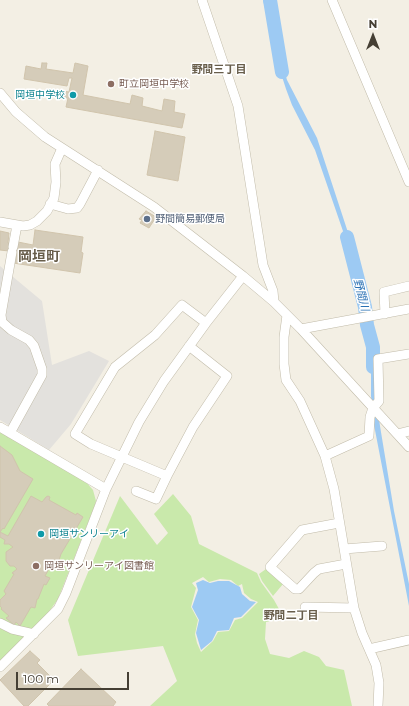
<!DOCTYPE html>
<html>
<head>
<meta charset="utf-8">
<style>
  body { margin:0 }
  #map { position:relative; width:409px; height:706px; overflow:hidden; background:#f3efe4; font-family:Montserrat,sans-serif }
  canvas { display:block }
  .north { position:absolute; left:353px; top:16px; width:40px; height:40px; -webkit-text-stroke:3px #fff; paint-order:stroke; rotate:0deg; font-size:11px; font-weight:700; line-height:16px; text-align:center; color:#453f34 }
  .north::after { content:''; display:block; margin:auto; width:14px; height:18px; background:#453f34; clip-path:polygon(50% 0,100% 100%,50% 72%,0 100%) }
  .scale { position:absolute; left:16px; top:672px; width:113px; height:18px; box-sizing:border-box; border:2px solid #453f34; border-top:0; padding-left:5px; font-size:12px; line-height:14px; white-space:nowrap; color:#453f34; -webkit-text-stroke:3px #fff; paint-order:stroke }
</style>
</head>
<body>
<div id="map">
<canvas width="409" height="706"></canvas>
<div class="north">N</div>
<div class="scale">100 m</div>
</div>
<script>
const g = document.querySelector('canvas').getContext('2d');
g.lineJoin = 'round';
function fill(path, color) { g.fillStyle = color; g.fill(path, 'evenodd'); }
const shape = rows => new Path2D(rows.map(r => 'M' + r).join(''));
function stroke(path, color, width, dash) { g.strokeStyle = color; g.lineWidth = width; g.lineCap = dash ? 'butt' : 'round'; g.setLineDash(dash || []); g.stroke(path); }
function label(font, color, halo, rows, align = 'center') {
  g.font = font + ' Montserrat,"Noto Sans JP",sans-serif'; g.lineWidth = 3; g.setLineDash([]); g.textBaseline = 'middle'; g.strokeStyle = halo; g.fillStyle = color; for (const [text, x, y, turn = 0] of rows) {
    g.save(); g.translate(x, y); g.rotate((+turn || 0) * Math.PI / 180); g.textAlign = isNaN(turn) ? turn : align; if (halo) g.strokeText(text, 0, 0); g.fillText(text, 0, 0); g.restore();
  }
}
const green = shape([
  [0,432,86,482,93,490,96,501,95,505,58,599,48,613,0,661],
  [173,494,191,516,199,544,257,573,261,582,274,600,279,609,280,619,266,622,265,639,270,654,289,658,304,651,319,657,326,666,344,670,352,706,150,706,177,681,163,646,78,656,68,620,120,496,157,545,168,533,154,514],
  [203,577,209,582,220,579,231,580,238,586,242,584,244,593,251,599,258,602,242,618,235,620,229,631,218,632,213,641,201,652,197,643,195,634,198,620,191,607,196,588,192,583],
  [266,569,283,584,273,596,262,581,259,574]
]);
const parking = shape([
  [0,266,42,301,52,365,89,351,109,361,71,424,49,450,0,420]
]);
const water = shape([
  [263,0,269,0,276,42,287,80,317,138,359,266,372,338,376,398,380,426,394,511,409,584,409,606,374,425,371,396,371,356,370,341,363,312,361,288,354,263,315,150,292,105,286,89,277,61],
  [203,580,210,583,218,581,229,581,240,587,242,594,250,601,256,602,241,617,234,618,229,630,217,631,212,641,201,650,196,633,199,620,192,607,198,590,196,583]
]);
const river = shape([
  [270,0,282,72],
  [347,237,365,307,367,325,373,347,373,367]
]);
const building = shape([
  [42,63,47,63,46,69,73,73,75,63,88,66,83,95,130,104,132,95,143,98,142,106,162,111,164,99,175,101,174,112,185,114,182,128,66,107,68,98,61,97,63,91,69,92,72,78,69,78,67,86,24,79,26,66,41,69,42,63],
  [155,131,185,137,178,181,147,175,155,131],
  [146,211,156,217,149,228,140,223,142,220,139,219,146,211],
  [35,230,83,237,81,252,83,253,80,273,13,263,13,260,15,260,17,252,0,250,0,231,9,233,8,243,18,242,33,245,35,230],
  [0,446,12,455,20,471,33,479,4,529,3,528,0,532,8,536,31,496,42,502,46,497,48,496,50,497,49,500,76,515,77,513,83,517,61,554,59,560,54,565,50,567,45,576,50,578,46,585,44,584,38,599,37,599,35,608,31,607,20,626,16,622,14,625,6,618,9,616,1,609,2,608,0,606,0,600,6,594,4,591,14,574,12,573,17,569,14,566,10,566,6,561,6,552,13,547,9,544,4,544,5,540,0,537,0,446],
  [30,651,40,660,37,663,54,680,28,706,24,706,0,680,30,651],
  [81,669,116,702,113,706,49,706,47,704,81,669]
]);
const minor = shape([
  [202,0,238,106,263,265,273,291,274,302],
  [332,0,409,182],
  [0,93,16,112,45,137,154,207,243,276,274,302,301,329,409,447],
  [50,204,68,209,77,208,80,204,98,170],
  [0,222,23,226,30,225,37,221,47,211,54,198,56,182,55,164,62,148],
  [13,247,17,225],
  [385,314,384,292,409,286],
  [287,315,284,337,284,364,286,380,300,401,325,456,334,489,354,608,362,633,376,665,379,683,378,706],
  [301,329,409,309],
  [0,427,106,489,66,593,58,609,0,667],
  [10,433,42,375,42,369,34,346,29,340,11,330,2,322,1,315,12,252],
  [397,434,409,431],
  [325,456,369,436,370,417,373,408,379,401,378,359,409,354],
  [167,476,91,444,75,434,115,367,155,335,182,305,206,323],
  [106,489,139,422,164,381,206,323,243,276],
  [136,491,156,499,167,476,193,427,227,376,189,346],
  [339,523,302,530,270,567,295,589,299,589,314,573,319,569,346,564],
  [344,549,382,546],
  [305,607,354,608],
  [0,623,12,629,34,634],
  [369,649,409,640]
]);
const markers = [
  [111,84,4,"#8d6e63"],
  [73,95,4,"#0f9aa8"],
  [147,219,4,"#5c6f8a"],
  [41,534,4,"#0f9aa8"],
  [36,566,4,"#8d6e63"]
];
const educationNames = [
  ["町立岡垣中学校",119,84],
  ["岡垣サンリーアイ図書館",44,566]
];
const cultureNames = [
  ["岡垣中学校",65,95],
  ["岡垣サンリーアイ",49,534,"left"]
];
const serviceNames = [
  ["野間簡易郵便局",155,219]
];
const neighbourhoodNames = [
  ["野間三丁目",219,70],
  ["野間二丁目",291,616]
];
const waterNames = [
  ["野間川",361,295,76]
];
const districtNames = [
  ["岡垣町",39,257]
];
fill(green, '#c9e9ab');
fill(parking, '#e3e1dd');
fill(water, '#9dcaf3');
stroke(river, '#9dcaf3', 14);
fill(building, '#d5ccb9');
stroke(building, '#d0c4ac', 1);
stroke(minor, '#c1bba9', 10);
stroke(minor, '#fff', 9);
for (const [x, y, r, color] of markers) { const dot = new Path2D(); dot.arc(x, y, r, 0, 2 * Math.PI); g.fillStyle = color; g.fill(dot); stroke(dot, '#fff', 1.5); }
label('10px', '#785e54', '#fff', educationNames, 'left');
label('10px', '#0d838f', '#fff', cultureNames, 'right');
label('10px', '#4e5e75', '#fff', serviceNames, 'left');
label('bold 11px', '#685e4b', '#fff', neighbourhoodNames);
label('italic 11px', '#2a71b4', '#fff', waterNames);
label('bold 14px', '#685e4b', '#fff', districtNames);
</script>
</body>
</html>
